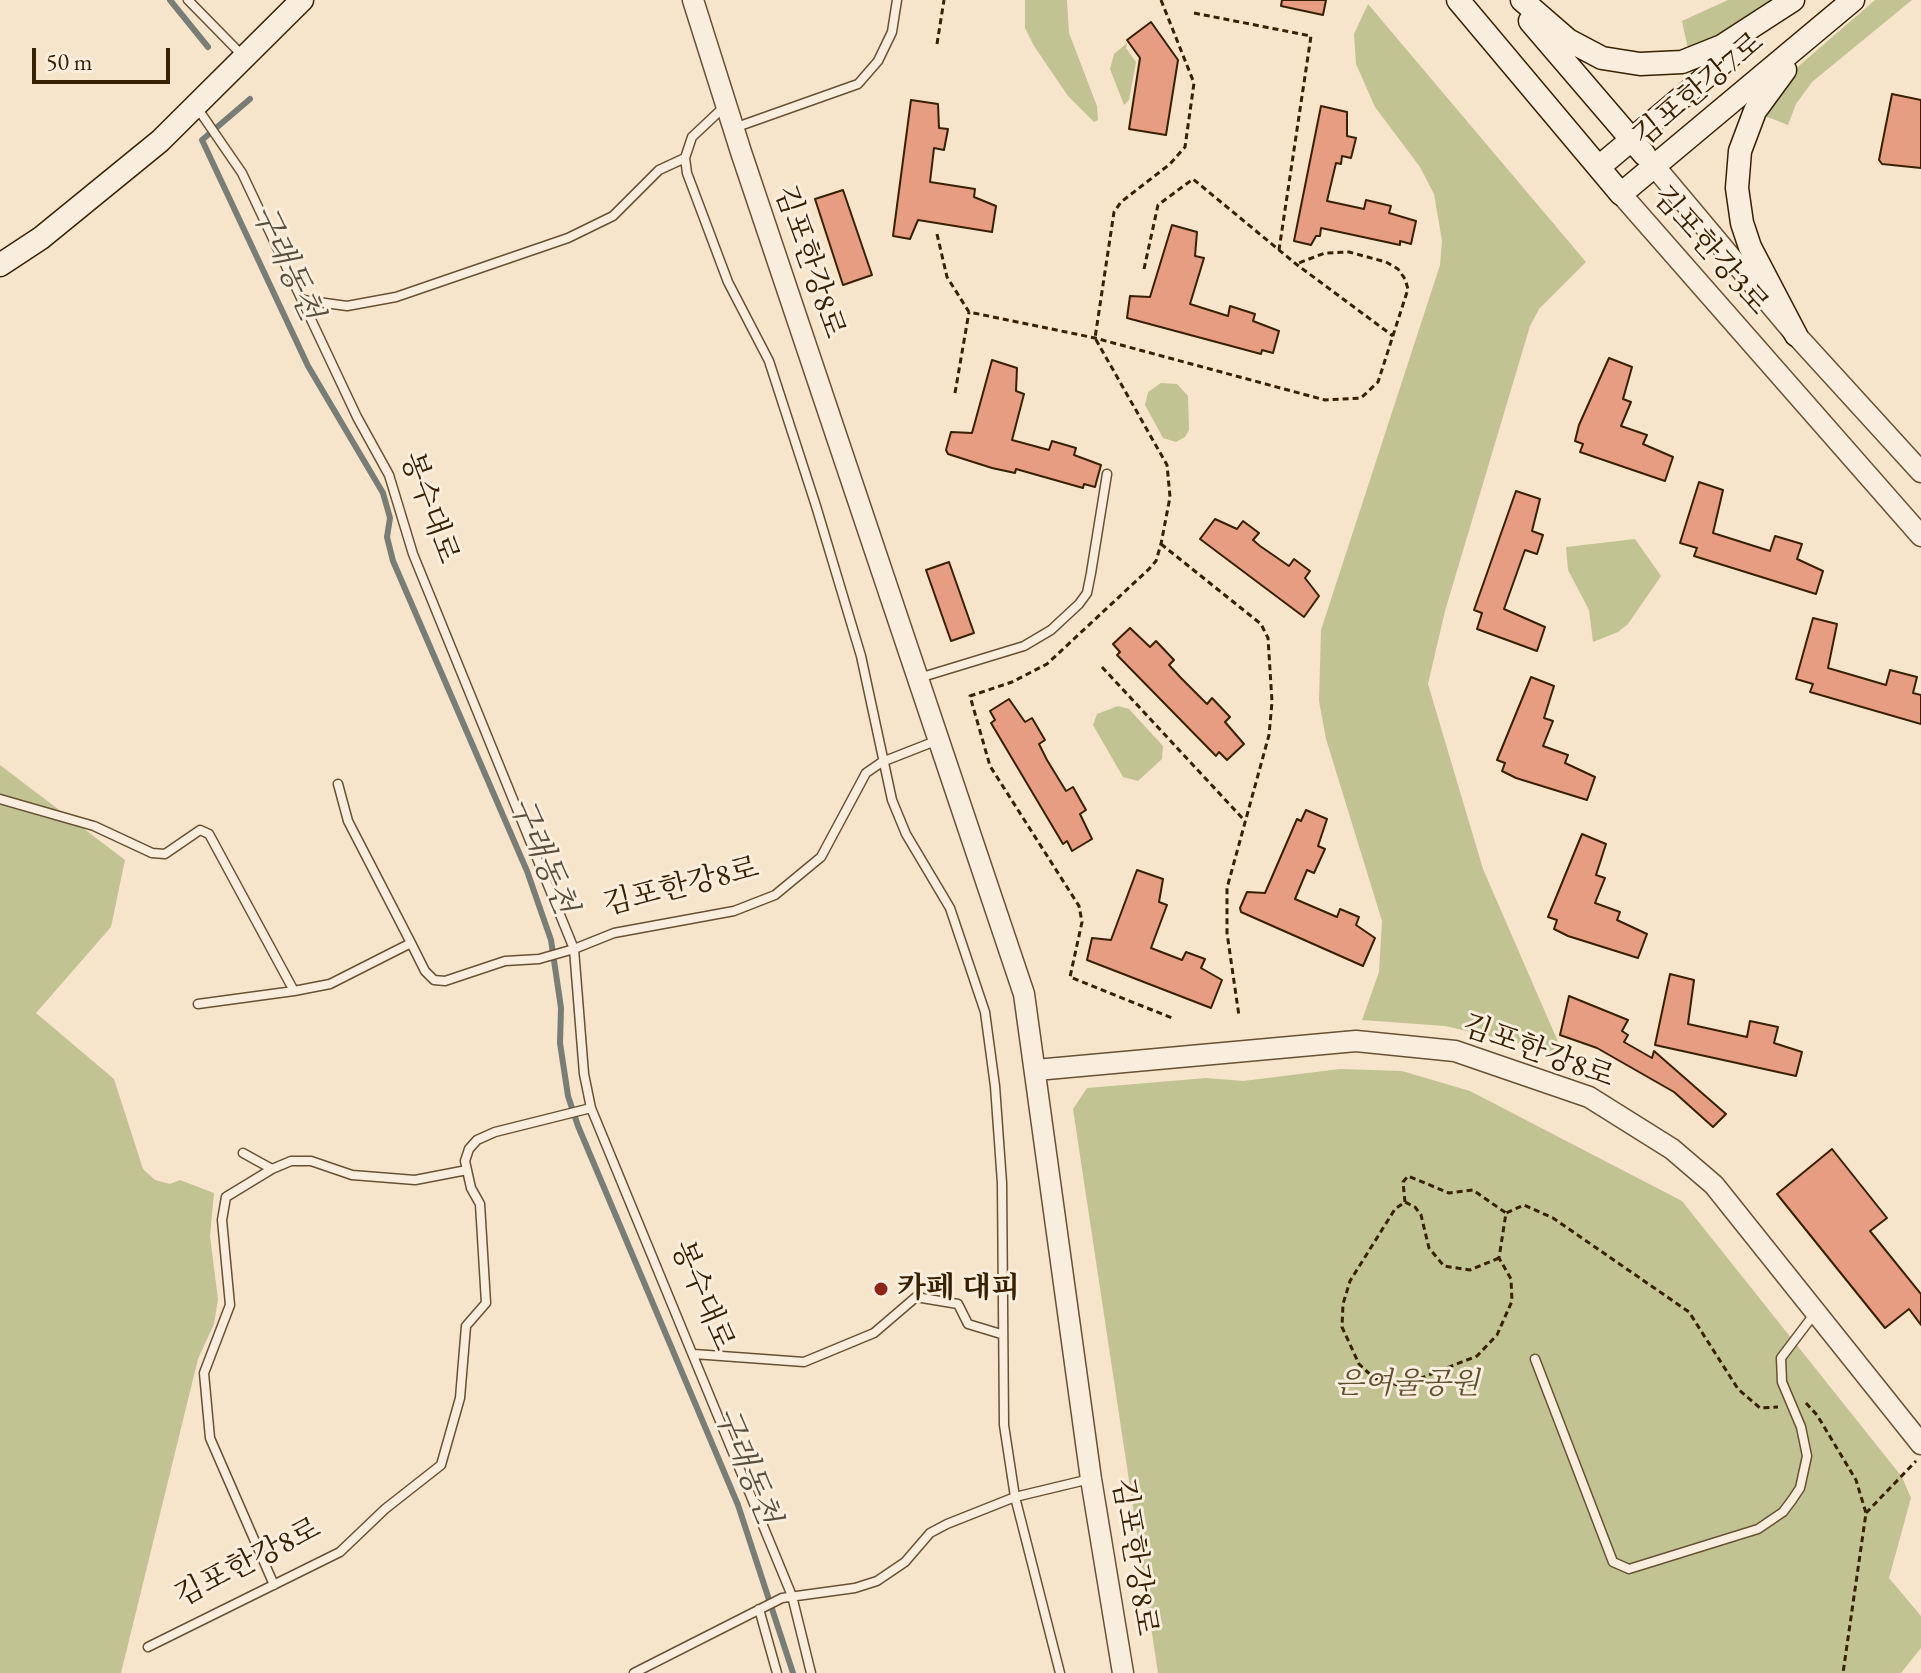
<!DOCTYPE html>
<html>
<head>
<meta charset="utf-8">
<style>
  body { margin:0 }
  #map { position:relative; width:1921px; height:1673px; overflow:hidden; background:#f6e5ca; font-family:"EB Garamond",serif }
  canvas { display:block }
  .scale { position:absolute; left:32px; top:48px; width:138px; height:36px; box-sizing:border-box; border:4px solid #382002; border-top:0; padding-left:10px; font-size:24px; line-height:28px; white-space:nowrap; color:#382002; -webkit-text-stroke:6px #f9eedd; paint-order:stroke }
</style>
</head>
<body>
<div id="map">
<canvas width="1921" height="1673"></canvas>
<div class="scale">50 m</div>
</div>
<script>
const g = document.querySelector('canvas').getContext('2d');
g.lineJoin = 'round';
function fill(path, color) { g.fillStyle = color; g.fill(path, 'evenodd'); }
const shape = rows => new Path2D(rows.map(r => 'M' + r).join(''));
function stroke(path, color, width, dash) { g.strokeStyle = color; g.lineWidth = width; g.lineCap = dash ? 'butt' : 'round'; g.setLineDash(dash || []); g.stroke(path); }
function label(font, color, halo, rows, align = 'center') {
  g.font = font + ' "EB Garamond","Noto Serif KR",serif'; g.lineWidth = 6; g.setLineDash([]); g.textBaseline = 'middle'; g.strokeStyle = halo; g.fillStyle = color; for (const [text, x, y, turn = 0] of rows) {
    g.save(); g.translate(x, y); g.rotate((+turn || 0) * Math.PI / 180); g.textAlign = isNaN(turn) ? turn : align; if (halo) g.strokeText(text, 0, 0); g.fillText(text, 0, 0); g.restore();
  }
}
const green = shape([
  [1025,0,1067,0,1069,33,1097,106,1098,120,1094,122,1068,96,1034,46,1025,28],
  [1728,0,1777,0,1735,29,1688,49,1682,21],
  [1875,0,1912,0,1812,82,1796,104,1788,125,1765,116,1770,99,1786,77],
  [1368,4,1586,262,1539,309,1530,326,1445,611,1428,684,1483,869,1559,1044,1555,1057,1519,1043,1445,1026,1362,1020,1379,972,1382,921,1326,739,1319,701,1321,630,1440,265,1442,241,1434,194,1420,167,1375,107,1356,64,1354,34],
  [1127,43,1126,48,1136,62,1129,100,1124,105,1110,69,1114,54],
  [1161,383,1177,384,1188,396,1189,430,1185,437,1176,442,1163,438,1145,405,1148,392],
  [1635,539,1661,576,1628,624,1618,632,1593,642,1589,610,1568,570,1566,547],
  [1118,706,1129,709,1163,746,1162,759,1138,781,1123,777,1093,725,1097,714],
  [0,765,125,860,111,927,36,1013,114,1079,143,1169,155,1180,170,1184,180,1180,214,1193,210,1236,218,1299,214,1324,198,1359,121,1673,0,1673],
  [1340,1069,1402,1071,1470,1091,1682,1201,1902,1477,1911,1498,1889,1578,1921,1616,1921,1648,1901,1673,1158,1673,1073,1109,1087,1088,1206,1078,1243,1081]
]);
const stream = shape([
  [170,0,208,47],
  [250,99,202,140,308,366,383,493,390,518,387,537,393,561,527,871,551,940,561,1008,560,1043,568,1096,578,1126,738,1505,793,1673]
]);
const building = shape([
  [1282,0,1326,0,1323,15,1281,6,1282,0],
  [1151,22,1178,60,1166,135,1129,129,1140,58,1127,40,1151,22],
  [1892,94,1921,100,1921,168,1882,164,1879,160,1892,94],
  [911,100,938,104,939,128,948,129,944,150,934,148,930,182,975,189,974,197,996,206,992,232,918,220,910,239,893,236,911,100],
  [1321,106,1347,112,1347,136,1356,138,1351,158,1342,156,1341,164,1336,163,1327,201,1364,209,1366,200,1391,206,1389,213,1416,221,1411,244,1400,241,1400,245,1321,228,1320,236,1316,236,1311,245,1294,241,1321,106],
  [843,190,872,275,843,285,815,199,843,190],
  [1172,225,1197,232,1195,256,1204,258,1190,304,1228,316,1230,306,1255,314,1253,321,1279,331,1273,353,1262,350,1261,354,1127,318,1130,296,1150,297,1172,225],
  [1609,358,1632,367,1623,399,1631,402,1621,426,1647,435,1643,444,1673,457,1665,481,1580,452,1583,444,1575,441,1579,425,1609,358],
  [992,360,1017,368,1016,391,1024,394,1012,440,1049,450,1052,441,1076,448,1074,455,1101,465,1095,487,1084,484,1083,488,1016,469,1015,473,992,468,948,454,946,450,951,432,972,433,992,360],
  [1699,482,1723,490,1713,533,1770,551,1775,536,1802,544,1797,559,1823,571,1816,594,1694,556,1697,548,1680,543,1699,482],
  [1516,491,1540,499,1532,531,1543,535,1537,554,1525,550,1504,609,1545,627,1537,651,1477,629,1482,613,1474,610,1516,491],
  [1215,519,1237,529,1243,521,1259,533,1253,540,1260,546,1289,566,1294,559,1310,571,1305,578,1319,596,1304,617,1200,539,1215,519],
  [949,562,974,633,951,641,926,570,949,562],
  [1813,618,1837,624,1828,668,1886,685,1890,670,1917,677,1913,693,1921,695,1921,724,1810,692,1813,684,1796,679,1813,618],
  [1130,628,1150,647,1156,641,1174,660,1169,665,1181,678,1207,704,1212,698,1230,717,1225,722,1244,744,1227,760,1219,752,1216,756,1117,655,1120,652,1113,644,1130,628],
  [1531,677,1554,686,1544,718,1553,721,1543,746,1568,755,1565,763,1595,777,1587,800,1516,778,1502,771,1505,763,1497,760,1531,677],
  [1009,699,1025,722,1032,718,1045,740,1039,744,1047,760,1066,791,1073,787,1086,810,1080,814,1092,839,1072,851,1067,841,1063,844,991,723,995,720,990,711,1009,699],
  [1306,810,1327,819,1318,846,1325,849,1314,873,1307,870,1295,899,1337,917,1340,909,1359,917,1356,925,1375,938,1363,966,1241,912,1240,908,1247,892,1265,893,1297,819,1301,821,1306,810],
  [1582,834,1606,844,1596,875,1605,878,1595,903,1620,912,1617,920,1647,934,1638,958,1568,936,1554,929,1557,920,1548,917,1582,834],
  [1137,870,1163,879,1159,902,1167,905,1151,948,1182,960,1186,952,1205,959,1201,968,1222,980,1211,1008,1087,960,1092,938,1111,940,1137,870],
  [1670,974,1694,980,1688,1024,1747,1037,1750,1021,1778,1027,1774,1043,1802,1052,1796,1076,1655,1045,1670,974],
  [1569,996,1628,1020,1622,1031,1628,1035,1624,1042,1652,1058,1654,1051,1726,1114,1713,1127,1674,1092,1597,1048,1560,1035,1569,996],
  [1832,1149,1887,1218,1870,1231,1921,1294,1921,1325,1909,1309,1885,1328,1777,1194,1832,1149]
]);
const path = shape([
  [1161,0,1194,83,1185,147,1170,164,1121,202,1114,212,1095,338,1167,465,1170,497,1161,544,1156,561,1149,569,1047,664,1012,682,970,696,990,766,1079,906,1082,922,1070,977,1172,1018],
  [1194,13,1311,36,1279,250],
  [937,44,944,0],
  [937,234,947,277,969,312,1095,338,1325,400,1361,398,1378,382,1408,289,1405,279,1398,269,1386,262,1349,252,1325,253,1296,264],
  [1144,269,1158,205,1193,179,1296,264,1393,336],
  [955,393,969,312],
  [1161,544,1261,624,1268,638,1272,702,1269,735,1227,888,1227,933,1239,1016],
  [1102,667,1245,821],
  [1405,1202,1403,1182,1408,1176,1449,1193,1473,1190,1506,1213],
  [1499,1258,1470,1270,1444,1266,1429,1248,1421,1215,1415,1207,1405,1202,1395,1209,1350,1281,1343,1304,1342,1327,1359,1364,1374,1378,1401,1386,1477,1356,1497,1335,1512,1301,1511,1279,1499,1258,1506,1213,1524,1205,1553,1218,1689,1312,1738,1389,1760,1408,1778,1407],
  [1806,1403,1817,1415,1856,1480,1866,1513,1843,1673],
  [1866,1513,1916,1461]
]);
const service = shape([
  [188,0,243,56],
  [725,106,692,137,685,158,687,173,728,282,769,361,816,506,861,656,892,800,906,834,950,908,985,1012,995,1086,1002,1183,1004,1425,1015,1497,1060,1673],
  [198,109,242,173,357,417,389,475,413,554,574,949,539,959,505,961,445,981,434,980,425,971,411,943,330,984,294,991],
  [734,128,858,84,878,61,892,32,897,0],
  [303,300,347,306,396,297,568,238,613,216,659,170,685,158],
  [919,678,1024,646,1051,630,1079,604,1087,593,1091,573,1107,474],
  [338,784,348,821,411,943],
  [0,799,94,826,152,853,165,854,200,830,209,834,294,991,198,1004],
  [243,1153,272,1169,291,1161,311,1161,352,1175,415,1180,467,1170],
  [272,1169,226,1197,222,1220,230,1305,204,1373,210,1438,274,1585],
  [694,1354,804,1362,874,1333,916,1297,958,1304,968,1324,1001,1334],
  [1535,1359,1613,1562,1629,1569,1758,1529,1783,1512,1792,1500,1800,1488,1807,1456,1801,1427,1782,1382,1781,1358,1815,1313],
  [759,1609,777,1673],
  [148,1647,340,1552,385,1509,441,1465,460,1398,466,1326,486,1303,480,1204,471,1188,465,1161,469,1149,477,1140,495,1132,591,1108],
  [634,1673,782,1598,855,1588,877,1581,905,1562,930,1533,947,1524,1015,1497,1090,1479],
  [811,1673,792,1596,591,1108,584,1074,574,949,614,933,734,911,775,895,821,857,866,773,882,762,933,742]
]);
const tertiary = shape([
  [693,0,741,152,1024,994,1091,1479,1123,1673],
  [1645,155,1796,335,1921,472],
  [1621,194,1921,536],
  [1036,1070,1356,1041,1455,1051,1589,1097,1672,1149,1714,1185,1921,1444]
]);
const secondary = shape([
  [1458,0,1621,194,1853,0],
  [1522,0,1568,40,1602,58,1640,64,1682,62,1722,46,1793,0],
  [1530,21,1644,154],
  [1785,70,1755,111,1740,151,1737,188,1742,223,1750,247,1796,335],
  [1599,167,1745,44],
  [0,265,41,238,160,141,302,0]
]);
const markers = [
  [881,1289,8,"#8f2418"]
];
const streetNames = [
  ["김포한강7로",1699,90,-40],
  ["김포한강3로",1710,251,49],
  ["김포한강8로",809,262,71],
  ["봉수대로",429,508,70],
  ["김포한강8로",681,887,-14],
  ["김포한강8로",1538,1052,20],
  ["봉수대로",702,1296,67],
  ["김포한강8로",1134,1557,81],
  ["김포한강8로",248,1563,-27]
];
const poiNames = [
  ["카페 대피",897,1289]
];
const parkNames = [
  ["은여울공원",1407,1385]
];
const waterNames = [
  ["구래동천",286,263,65],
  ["구래동천",542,856,67],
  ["구래동천",746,1466,68]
];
fill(green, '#c2c393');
stroke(stream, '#787e75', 6);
fill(building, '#e69d81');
stroke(building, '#382002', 2);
stroke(service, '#685134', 11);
stroke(tertiary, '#685134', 23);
stroke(secondary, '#382002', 25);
stroke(path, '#382002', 3, [6, 4]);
stroke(service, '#f9eedd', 8);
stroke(tertiary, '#f9eedd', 20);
stroke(secondary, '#f9eedd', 22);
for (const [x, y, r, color] of markers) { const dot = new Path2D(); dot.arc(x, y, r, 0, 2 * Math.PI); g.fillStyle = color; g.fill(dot); stroke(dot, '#f9eedd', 3); }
label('30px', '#382002', '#f9eedd', streetNames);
label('bold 30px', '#382002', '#f9eedd', poiNames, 'left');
label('italic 30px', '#61512e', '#f9eedd', parkNames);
label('italic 32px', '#584f3c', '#f9eedd', waterNames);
</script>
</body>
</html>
